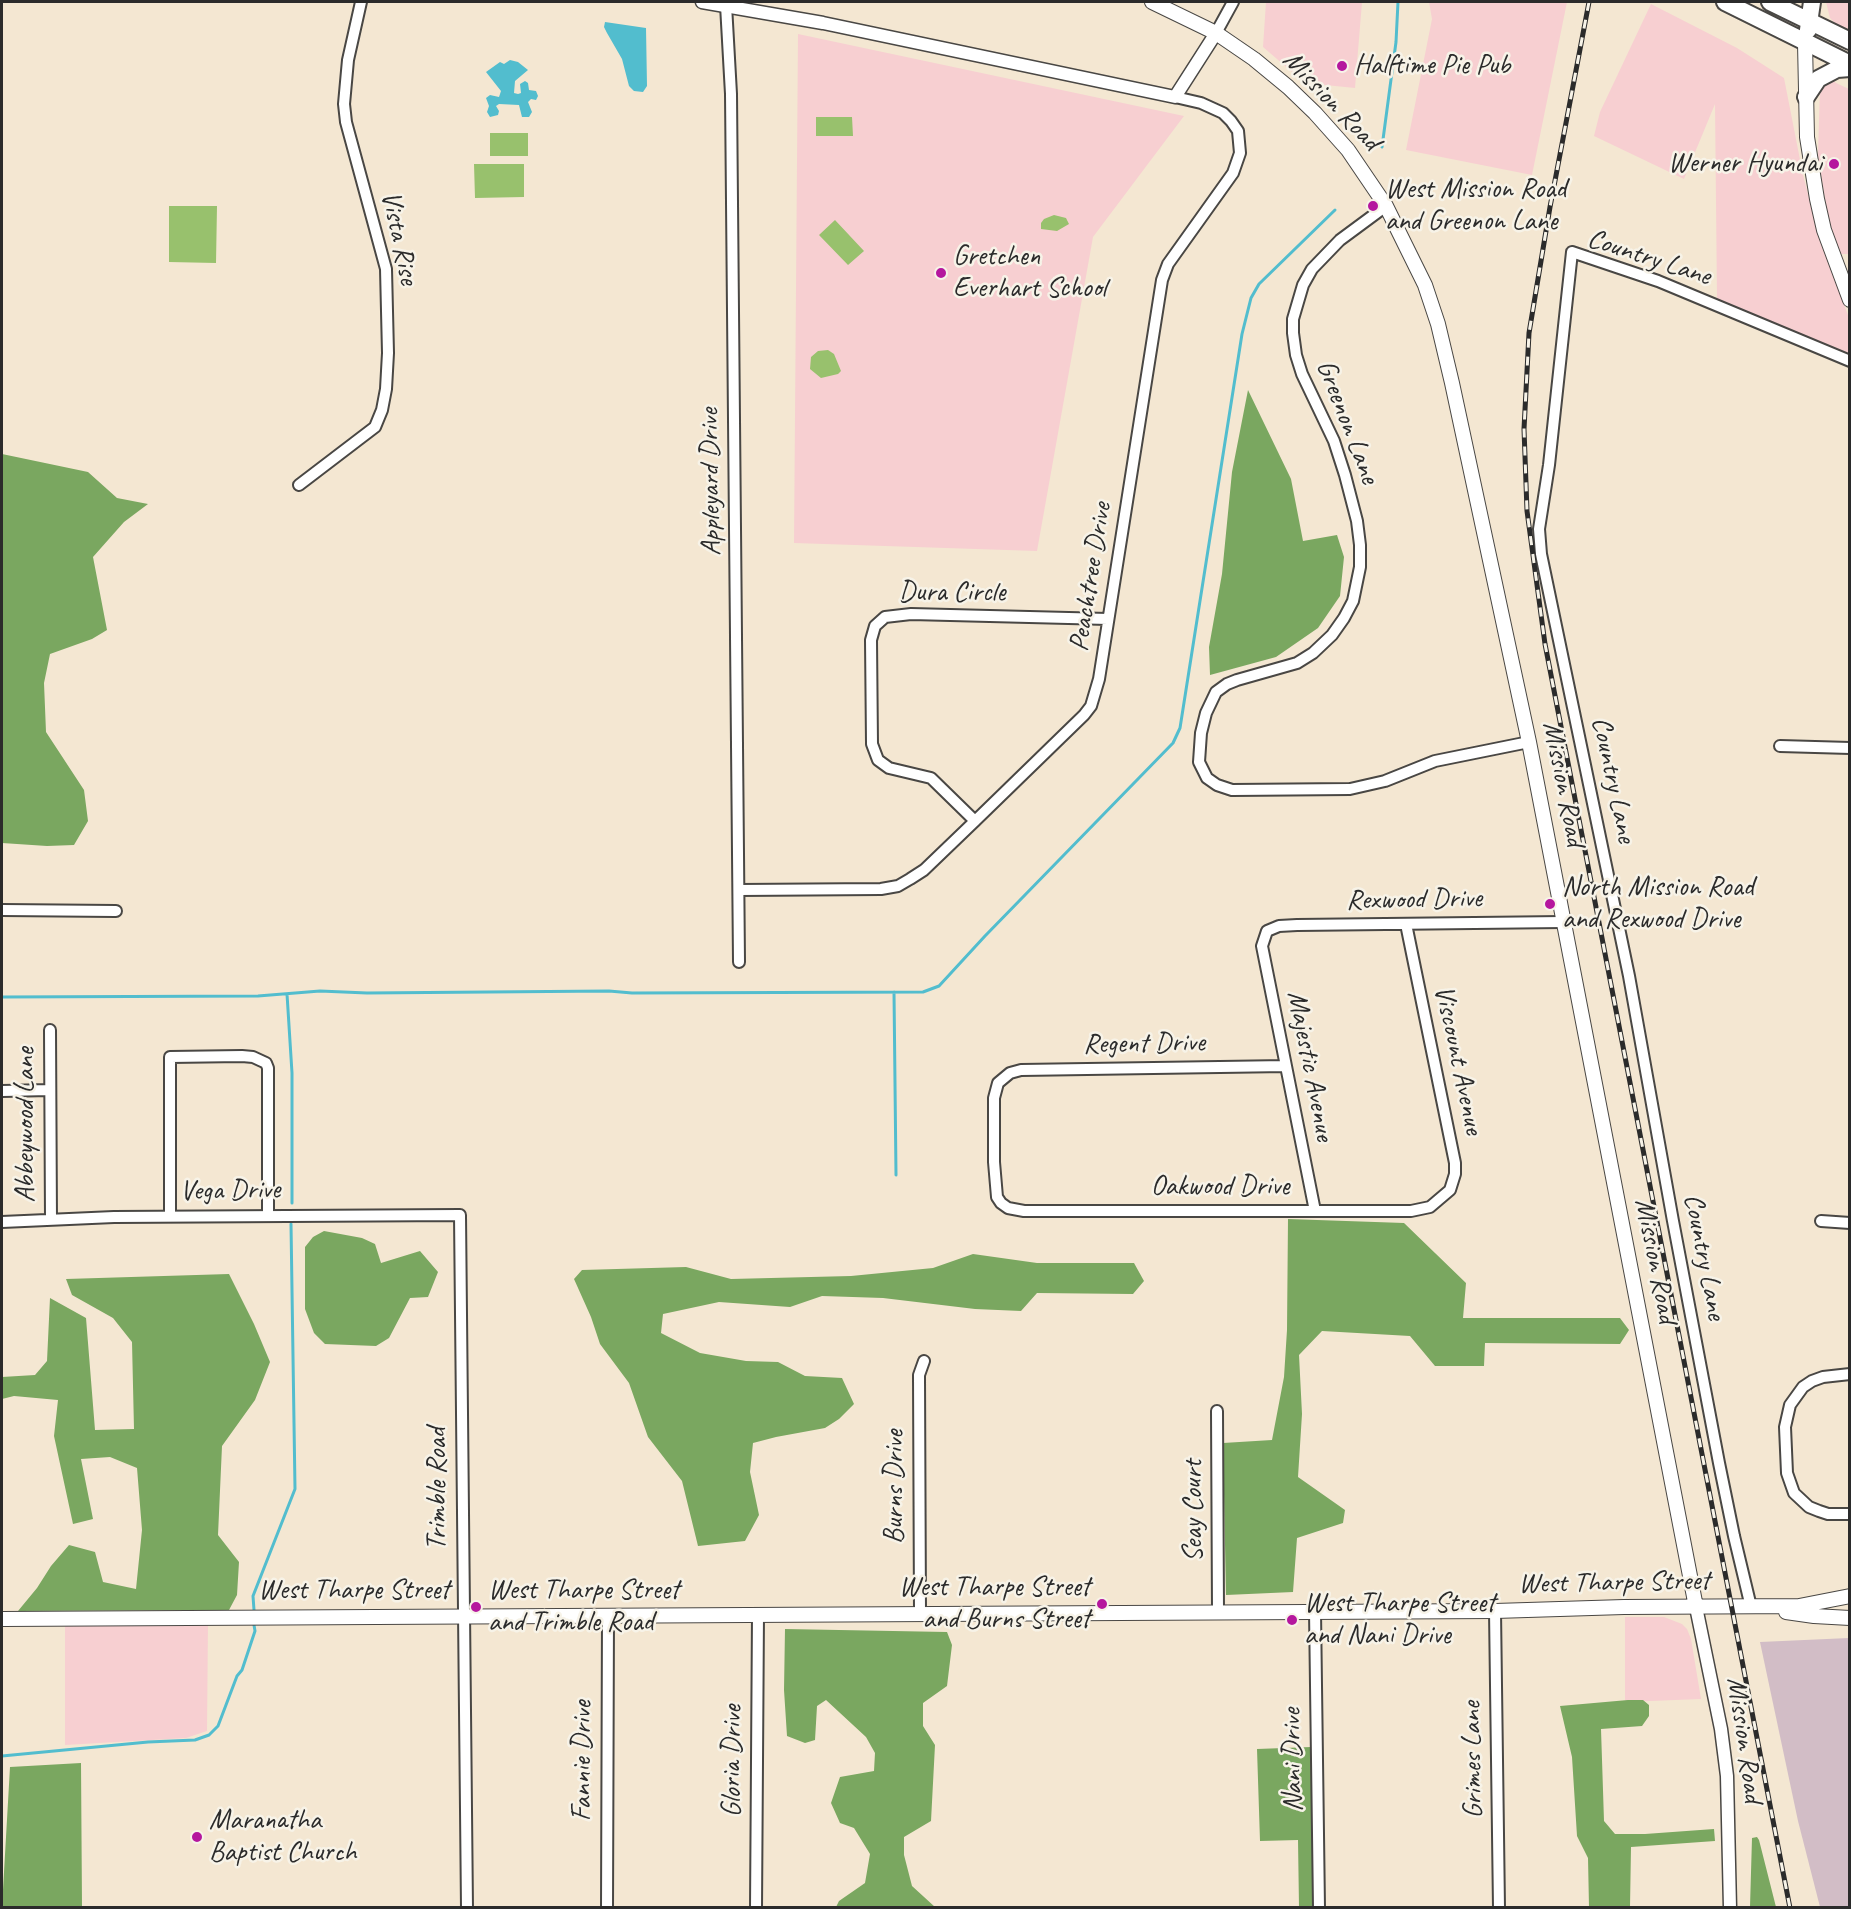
<!DOCTYPE html>
<html>
<head>
<meta charset="utf-8">
<style>
  body { margin:0 }
  #map { position:relative; width:1851px; height:1909px; overflow:hidden; background:#f4e7d2; font-family:Caveat,sans-serif }
  canvas { display:block }
  .frame { position:absolute; inset:0; border:3px solid #2b2b2b; pointer-events:none }
</style>
</head>
<body>
<div id="map">
<canvas width="1851" height="1909"></canvas>
<div class="frame"></div>
</div>
<script>
const g = document.querySelector('canvas').getContext('2d');
g.lineJoin = 'round';
function fill(path, color) { g.fillStyle = color; g.fill(path, 'evenodd'); }
const shape = rows => new Path2D(rows.map(r => 'M' + r).join(''));
function stroke(path, color, width, dash) { g.strokeStyle = color; g.lineWidth = width; g.lineCap = dash ? 'butt' : 'round'; g.setLineDash(dash || []); g.stroke(path); }
function label(font, color, halo, rows, align = 'center') {
  g.font = font + ' Caveat,sans-serif'; g.lineWidth = 5; g.setLineDash([]); g.textBaseline = 'middle'; g.strokeStyle = halo; g.fillStyle = color; for (const [text, x, y, turn = 0] of rows) {
    g.save(); g.translate(x, y); g.rotate((+turn || 0) * Math.PI / 180); g.textAlign = isNaN(turn) ? turn : align; if (halo) g.strokeText(text, 0, 0); g.fillText(text, 0, 0); g.restore();
  }
}
const built = shape([
  [1266,2,1362,2,1355,88,1305,83,1263,47],
  [1429,2,1567,2,1532,175,1406,150,1432,19],
  [1826,2,1849,2,1849,32,1840,28,1830,18],
  [1651,4,1737,48,1784,78,1803,175,1819,236,1849,318,1849,357,1717,299,1715,104,1684,179,1594,136,1600,112],
  [798,34,1184,116,1093,237,1037,551,794,543],
  [1831,78,1836,83,1849,89,1849,254,1839,254,1828,218,1818,155,1820,88],
  [1625,1617,1664,1617,1682,1624,1687,1629,1691,1639,1701,1699,1625,1702],
  [208,1624,207,1731,186,1738,65,1745,65,1625]
]);
const industrial = shape([
  [1849,1638,1849,1907,1820,1907,1798,1821,1760,1642]
]);
const green = shape([
  [816,117,852,117,853,136,816,136],
  [490,133,528,133,528,156,490,156],
  [474,164,524,164,524,197,475,198],
  [169,206,217,206,216,263,169,262],
  [1054,215,1066,218,1069,224,1057,231,1041,229,1041,223,1044,219],
  [835,220,864,251,848,265,819,235],
  [828,350,834,354,841,371,838,374,821,378,810,369,811,357,818,351]
]);
const forest = shape([
  [1248,390,1291,479,1303,541,1337,535,1344,557,1340,596,1318,628,1276,657,1210,675,1209,647,1222,574,1232,472],
  [2,454,88,472,117,498,148,504,124,522,93,557,107,630,92,639,50,654,44,683,46,732,84,790,88,821,74,845,47,846,2,843],
  [1288,1219,1404,1223,1466,1283,1463,1318,1620,1318,1629,1330,1620,1344,1485,1343,1484,1366,1435,1366,1410,1336,1322,1331,1299,1355,1302,1414,1298,1477,1345,1510,1343,1523,1297,1538,1293,1592,1226,1595,1223,1443,1272,1440,1284,1377,1287,1330],
  [324,1231,362,1238,375,1244,381,1263,420,1251,438,1272,428,1297,410,1298,389,1338,376,1346,325,1344,314,1333,305,1309,305,1247,313,1237],
  [973,1254,1037,1263,1134,1263,1144,1281,1133,1294,1037,1293,1021,1311,975,1309,883,1298,822,1296,790,1307,719,1302,663,1314,661,1333,700,1353,746,1361,778,1362,805,1376,842,1378,854,1404,839,1419,825,1428,776,1437,753,1443,750,1472,759,1515,745,1541,698,1546,682,1481,648,1437,629,1383,600,1344,591,1317,574,1279,582,1270,686,1267,731,1279,851,1276,933,1268],
  [229,1274,254,1324,270,1362,255,1400,222,1446,218,1535,239,1562,237,1595,229,1610,18,1611,37,1588,51,1566,69,1545,95,1552,103,1582,136,1589,142,1530,137,1468,110,1457,81,1459,93,1519,73,1524,54,1436,58,1400,14,1396,2,1399,2,1377,35,1375,47,1361,50,1298,86,1318,95,1430,134,1429,132,1342,113,1318,72,1295,66,1279],
  [785,1629,947,1632,952,1645,947,1686,923,1703,923,1726,935,1745,931,1821,904,1837,904,1855,912,1886,935,1907,836,1907,839,1901,865,1883,870,1854,854,1828,840,1823,831,1803,840,1777,874,1771,875,1753,866,1737,826,1700,817,1706,815,1740,805,1743,787,1736,784,1690],
  [1628,1700,1643,1700,1649,1705,1649,1716,1642,1726,1601,1729,1604,1821,1615,1834,1645,1834,1714,1829,1715,1841,1631,1847,1630,1907,1589,1907,1588,1858,1577,1836,1572,1757,1560,1706],
  [1311,1747,1314,1907,1299,1907,1298,1840,1260,1841,1257,1749],
  [81,1763,82,1907,2,1907,10,1767],
  [1757,1837,1759,1840,1776,1907,1750,1907,1752,1838]
]);
const water = shape([
  [605,22,646,28,647,86,643,92,634,91,629,86,622,59,607,33,604,27],
  [510,60,518,62,528,70,515,81,514,93,518,94,521,93,520,84,525,81,528,83,529,90,536,91,538,96,536,100,531,99,528,102,532,112,529,117,522,117,519,105,499,104,496,106,499,111,498,115,490,117,487,112,489,106,486,98,490,95,499,97,501,91,486,72,500,62,504,64]
]);
const stream = shape([
  [1382,147,1396,42,1398,2],
  [894,992,896,1175],
  [287,994,292,1073,292,1203],
  [2,997,258,996,320,991,367,993,609,991,632,993,923,992,939,986,985,936,1173,743,1180,728,1242,334,1251,298,1259,284,1335,210],
  [254,1610,253,1596,295,1489,291,1224],
  [2,1756,148,1742,195,1740,209,1735,218,1726,237,1676,242,1670,255,1631,254,1625]
]);
const minor = shape([
  [726,5,731,94,739,962],
  [1216,33,1233,2],
  [1386,206,1340,240,1312,269,1303,285,1293,319,1293,333,1296,355,1302,374,1334,441,1345,475,1357,521,1360,545,1360,567,1353,601,1344,618,1332,635,1313,653,1297,663,1237,680,1227,684,1216,692,1206,713,1201,733,1199,762,1207,778,1217,785,1232,790,1350,789,1385,781,1435,761,1529,742],
  [299,485,375,427,382,410,386,389,388,353,386,269,346,122,344,104,348,60,361,2],
  [1780,746,1850,748],
  [975,821,931,778,889,768,878,760,872,744,871,640,875,626,885,617,911,614,1108,619],
  [739,890,881,889,898,886,910,879,924,870,975,821,1084,715,1091,706,1099,679,1162,280,1168,264,1233,173,1240,153,1238,131,1231,121,1223,113,1201,103,1175,97],
  [2,910,116,911],
  [50,1030,51,1220],
  [1286,1066,1021,1070,1010,1073,998,1083,994,1098,994,1162,997,1197,1001,1203,1008,1208,1024,1211,1411,1211,1430,1207,1450,1190,1455,1174,1455,1163,1406,924],
  [2,1091,50,1090],
  [1315,1211,1262,946,1267,931,1279,926,1297,925,1563,922],
  [170,1216,170,1057,242,1056,253,1057,266,1063,268,1068,268,1215],
  [1821,1221,1850,1223],
  [2,1222,114,1217,460,1215,467,1908],
  [1850,1374,1823,1377,1812,1381,1803,1387,1790,1405,1785,1427,1787,1473,1794,1493,1809,1507,1819,1511,1828,1514,1850,1514],
  [1217,1411,1218,1611],
  [1751,1607,1734,1536,1719,1463,1673,1221,1629,976,1541,554,1539,529,1549,465,1572,252,1658,281,1850,361],
  [1315,1611,1319,1908],
  [1495,1611,1499,1908],
  [920,1613,919,1375,924,1361],
  [607,1908,608,1615],
  [756,1908,758,1614]
]);
const tertiary = shape([
  [702,2,823,23,1175,97,1216,33],
  [1696,1607,1721,1729,1727,1776,1730,1908]
]);
const secondary = shape([
  [1152,2,1216,33,1254,59,1288,87,1315,113,1348,150,1386,206,1425,285,1438,324,1452,383,1529,742,1696,1607],
  [1805,43,1807,137,1817,199,1824,230,1850,300],
  [1786,1612,1814,1616,1850,1618],
  [2,1619,1495,1611,1624,1607,1799,1606,1850,1596]
]);
const primary = shape([
  [1725,2,1850,64],
  [1770,2,1850,41],
  [1808,30,1812,2],
  [1806,97,1818,79,1837,69,1850,68]
]);
const rail = shape([
  [1589,2,1550,207,1529,333,1524,429,1527,511,1545,644,1790,1908]
]);
const markers = [
  [1342,66,6,"#b5179e"],
  [1834,164,6,"#b5179e"],
  [1373,206,6,"#b5179e"],
  [941,273,6,"#b5179e"],
  [1550,904,6,"#b5179e"],
  [1102,1604,6,"#b5179e"],
  [476,1607,6,"#b5179e"],
  [1292,1620,6,"#b5179e"],
  [197,1837,6,"#b5179e"]
];
const poiNames = [
  ["Halftime Pie Pub",1354,66],
  ["Werner Hyundai",1822,164,"right"],
  ["West Mission Road",1385,190],
  ["and Greenon Lane",1385,222],
  ["Gretchen",953,257],
  ["Everhart School",953,289],
  ["North Mission Road",1562,888],
  ["and Rexwood Drive",1562,920],
  ["West Tharpe Street",1090,1588,"right"],
  ["and Burns Street",1090,1620,"right"],
  ["West Tharpe Street",488,1591],
  ["and Trimble Road",488,1623],
  ["West Tharpe Street",1304,1604],
  ["and Nani Drive",1304,1636],
  ["Maranatha",209,1821],
  ["Baptist Church",209,1853]
];
const streetNames = [
  ["Mission Road",1331,101,46],
  ["Vista Rise",399,238,78],
  ["Country Lane",1649,258,18],
  ["Greenon Lane",1347,422,69],
  ["Appleyard Drive",711,482,-91],
  ["Peachtree Drive",1091,577,-81],
  ["Dura Circle",952,593],
  ["Country Lane",1613,780,78],
  ["Mission Road",1563,784,79],
  ["Rexwood Drive",1414,900,-1],
  ["Regent Drive",1144,1044,-1],
  ["Viscount Avenue",1458,1060,78],
  ["Majestic Avenue",1310,1066,79],
  ["Abbeywood Lane",26,1125,-90],
  ["Oakwood Drive",1220,1187],
  ["Vega Drive",230,1191,-1],
  ["Country Lane",1704,1257,79],
  ["Mission Road",1655,1261,79],
  ["Burns Drive",895,1487,-90],
  ["Trimble Road",438,1489,-90],
  ["Seay Court",1194,1511,-90],
  ["West Tharpe Street",1614,1583,-1],
  ["West Tharpe Street",354,1591],
  ["Mission Road",1744,1740,82],
  ["Nani Drive",1293,1760,-91],
  ["Grimes Lane",1473,1760,-91],
  ["Fannie Drive",583,1761,-90],
  ["Gloria Drive",733,1761,-90]
];
fill(built, '#f7cfd1');
fill(industrial, '#d2bdc6');
fill(green, '#98c16d');
fill(forest, '#7aa760');
fill(water, '#52bdce');
stroke(stream, '#52bdce', 3);
stroke(minor, '#494744', 14);
stroke(tertiary, '#494744', 15);
stroke(secondary, '#494744', 16);
stroke(primary, '#494744', 20);
stroke(minor, '#fff', 10);
stroke(tertiary, '#fff', 12);
stroke(secondary, '#fff', 14);
stroke(primary, '#fff', 16);
stroke(rail, '#2b2b2b', 5);
stroke(rail, '#f7f3e8', 3, [9]);
for (const [x, y, r, color] of markers) { const dot = new Path2D(); dot.arc(x, y, r, 0, 2 * Math.PI); g.fillStyle = color; g.fill(dot); stroke(dot, '#f7f3e8', 2); }
label('28px', '#2b2b2b', '#f7f3e8', poiNames, 'left');
label('28px', '#2b2b2b', '#f7f3e8', streetNames);
</script>
</body>
</html>
